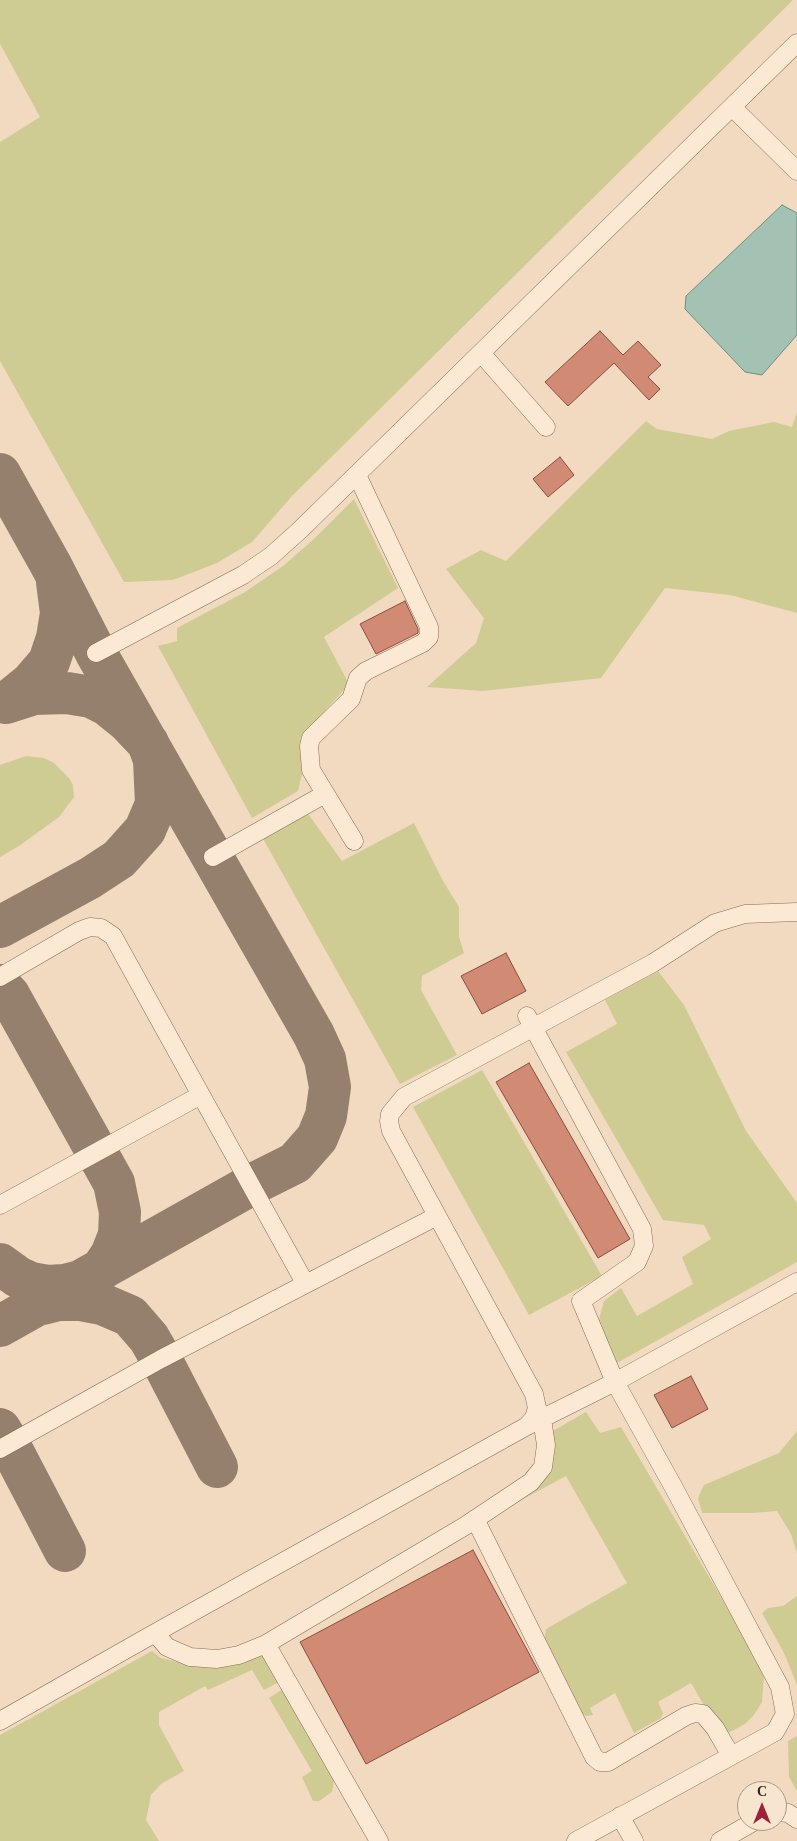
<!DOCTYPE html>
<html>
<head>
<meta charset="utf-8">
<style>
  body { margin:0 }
  #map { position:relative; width:797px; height:1841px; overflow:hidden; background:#f1dac0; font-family:"Times New Roman",serif }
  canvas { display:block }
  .north { position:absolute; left:737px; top:1781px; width:50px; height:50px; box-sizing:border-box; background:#f7e5d0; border:1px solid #ab9888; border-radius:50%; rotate:0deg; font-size:14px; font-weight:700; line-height:20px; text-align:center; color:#39251c }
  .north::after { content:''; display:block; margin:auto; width:18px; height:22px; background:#9e2339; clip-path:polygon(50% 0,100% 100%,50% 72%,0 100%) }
</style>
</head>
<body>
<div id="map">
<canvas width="797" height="1841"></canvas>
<div class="north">С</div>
</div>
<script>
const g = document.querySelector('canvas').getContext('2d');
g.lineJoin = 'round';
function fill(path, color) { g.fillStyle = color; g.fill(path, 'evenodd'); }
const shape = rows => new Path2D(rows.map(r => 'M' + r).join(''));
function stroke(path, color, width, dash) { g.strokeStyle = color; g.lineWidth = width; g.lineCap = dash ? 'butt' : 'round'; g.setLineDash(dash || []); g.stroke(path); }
const green = shape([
  [0,0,793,0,292,496,252,542,217,563,173,580,124,582,0,361,0,142,40,117,0,44],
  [797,412,797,613,730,595,665,588,601,678,483,691,427,687,476,643,484,618,446,569,481,550,506,561,646,421,657,429,712,439,729,431,774,422,792,427],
  [354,499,398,588,324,637,349,684,308,730,302,774,298,791,252,818,158,646,177,641,177,628,245,592,283,566,315,538],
  [26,756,44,758,54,763,69,778,73,785,74,797,59,817,19,846,0,857,0,765],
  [306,811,342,861,414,823,443,881,459,907,459,937,464,953,422,976,421,990,457,1055,400,1084,261,835],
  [658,971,684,1005,746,1131,797,1203,797,1262,617,1363,597,1327,604,1301,621,1288,637,1316,693,1284,682,1257,711,1239,704,1225,663,1220,566,1052,617,1024,605,1000],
  [482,1070,602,1276,529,1315,413,1107],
  [586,1412,600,1433,621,1427,749,1645,764,1675,762,1702,754,1715,745,1724,732,1731,727,1732,712,1719,691,1683,658,1702,663,1713,661,1718,634,1733,615,1693,590,1708,593,1715,587,1716,583,1715,544,1641,546,1629,627,1583,566,1476,503,1510,536,1482,551,1432],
  [797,1431,797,1553,791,1534,777,1511,753,1513,702,1513,698,1498,704,1485,779,1453],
  [797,1596,797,1685,784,1653,762,1613,768,1608,783,1606],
  [152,1651,161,1658,193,1666,263,1653,279,1682,264,1690,252,1670,208,1690,205,1686,159,1712,159,1725,184,1771,161,1784,151,1795,146,1820,159,1841,0,1841,0,1735],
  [283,1689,331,1773,334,1781,332,1792,319,1801,313,1801,302,1777,312,1771,269,1698],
  [797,1736,797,1791,789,1777,788,1741]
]);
const water = shape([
  [782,205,797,213,797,335,762,375,745,372,685,309,686,296,782,205]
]);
const taxiway = shape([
  [0,474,52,567,96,653,314,1035,325,1059,330,1087,326,1116,317,1138,295,1163,251,1185,0,1326],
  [0,927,90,878,119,859,145,830,156,804,154,760,148,743,128,722,107,705,91,697,67,693,34,694,6,703,31,683,49,662,57,638,61,613,57,582],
  [0,985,9,995,114,1183,120,1212,119,1235,111,1255,101,1270],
  [0,1264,18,1277,31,1283,47,1286,64,1285,80,1281],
  [43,1304,59,1300,81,1300,102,1304,130,1316,149,1338,161,1359,217,1467],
  [0,1429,9,1444,65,1551]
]);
const building = shape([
  [600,331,623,355,638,341,661,365,648,377,660,389,649,400,614,363,568,406,545,382,600,331],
  [560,457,574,475,548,497,533,479,560,457],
  [405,601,418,629,418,633,376,654,360,624,405,601],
  [506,953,526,991,482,1014,461,976,506,953],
  [529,1063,630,1239,598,1258,496,1082,529,1063],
  [691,1376,708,1409,672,1428,654,1395,691,1376],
  [473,1550,539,1672,366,1764,300,1642,473,1550]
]);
const minor = shape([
  [732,107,797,171],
  [481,353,546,427],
  [96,653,243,575,271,556,300,530,797,43],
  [354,841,311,770,309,746,311,738,351,699,358,678,366,671,423,643,429,637,429,627,357,475],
  [213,857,325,794],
  [0,977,79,931,90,927,101,928,113,936,305,1283],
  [527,1016,642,1229,644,1246,637,1262,581,1301,615,1382,674,1488,780,1687,785,1714,775,1732,576,1841],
  [0,1205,201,1095],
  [527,1426,534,1418,537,1408,534,1394,391,1131,389,1121,390,1114,404,1097,653,963,715,923,745,914,797,912],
  [0,1449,161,1359,437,1216],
  [475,1519,594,1757,600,1762,608,1762,686,1716,695,1713,703,1714,715,1728,731,1756],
  [155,1633,167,1647,190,1657,217,1659,239,1655,266,1644,465,1526,531,1482,543,1467,546,1445,542,1419],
  [266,1644,379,1841],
  [0,1721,155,1633,527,1426,615,1382,797,1282],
  [777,1812,788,1813,797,1819],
  [620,1816,634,1841],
  [720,1841,755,1821]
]);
fill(green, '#cfcc93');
fill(water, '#a3c2b4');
stroke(water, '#6a9180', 1);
stroke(taxiway, '#95806e', 42);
fill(building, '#d18a74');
stroke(building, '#8c4d3b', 1);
stroke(minor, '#8b6a57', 19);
stroke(minor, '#fbe9d4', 18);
</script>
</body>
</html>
